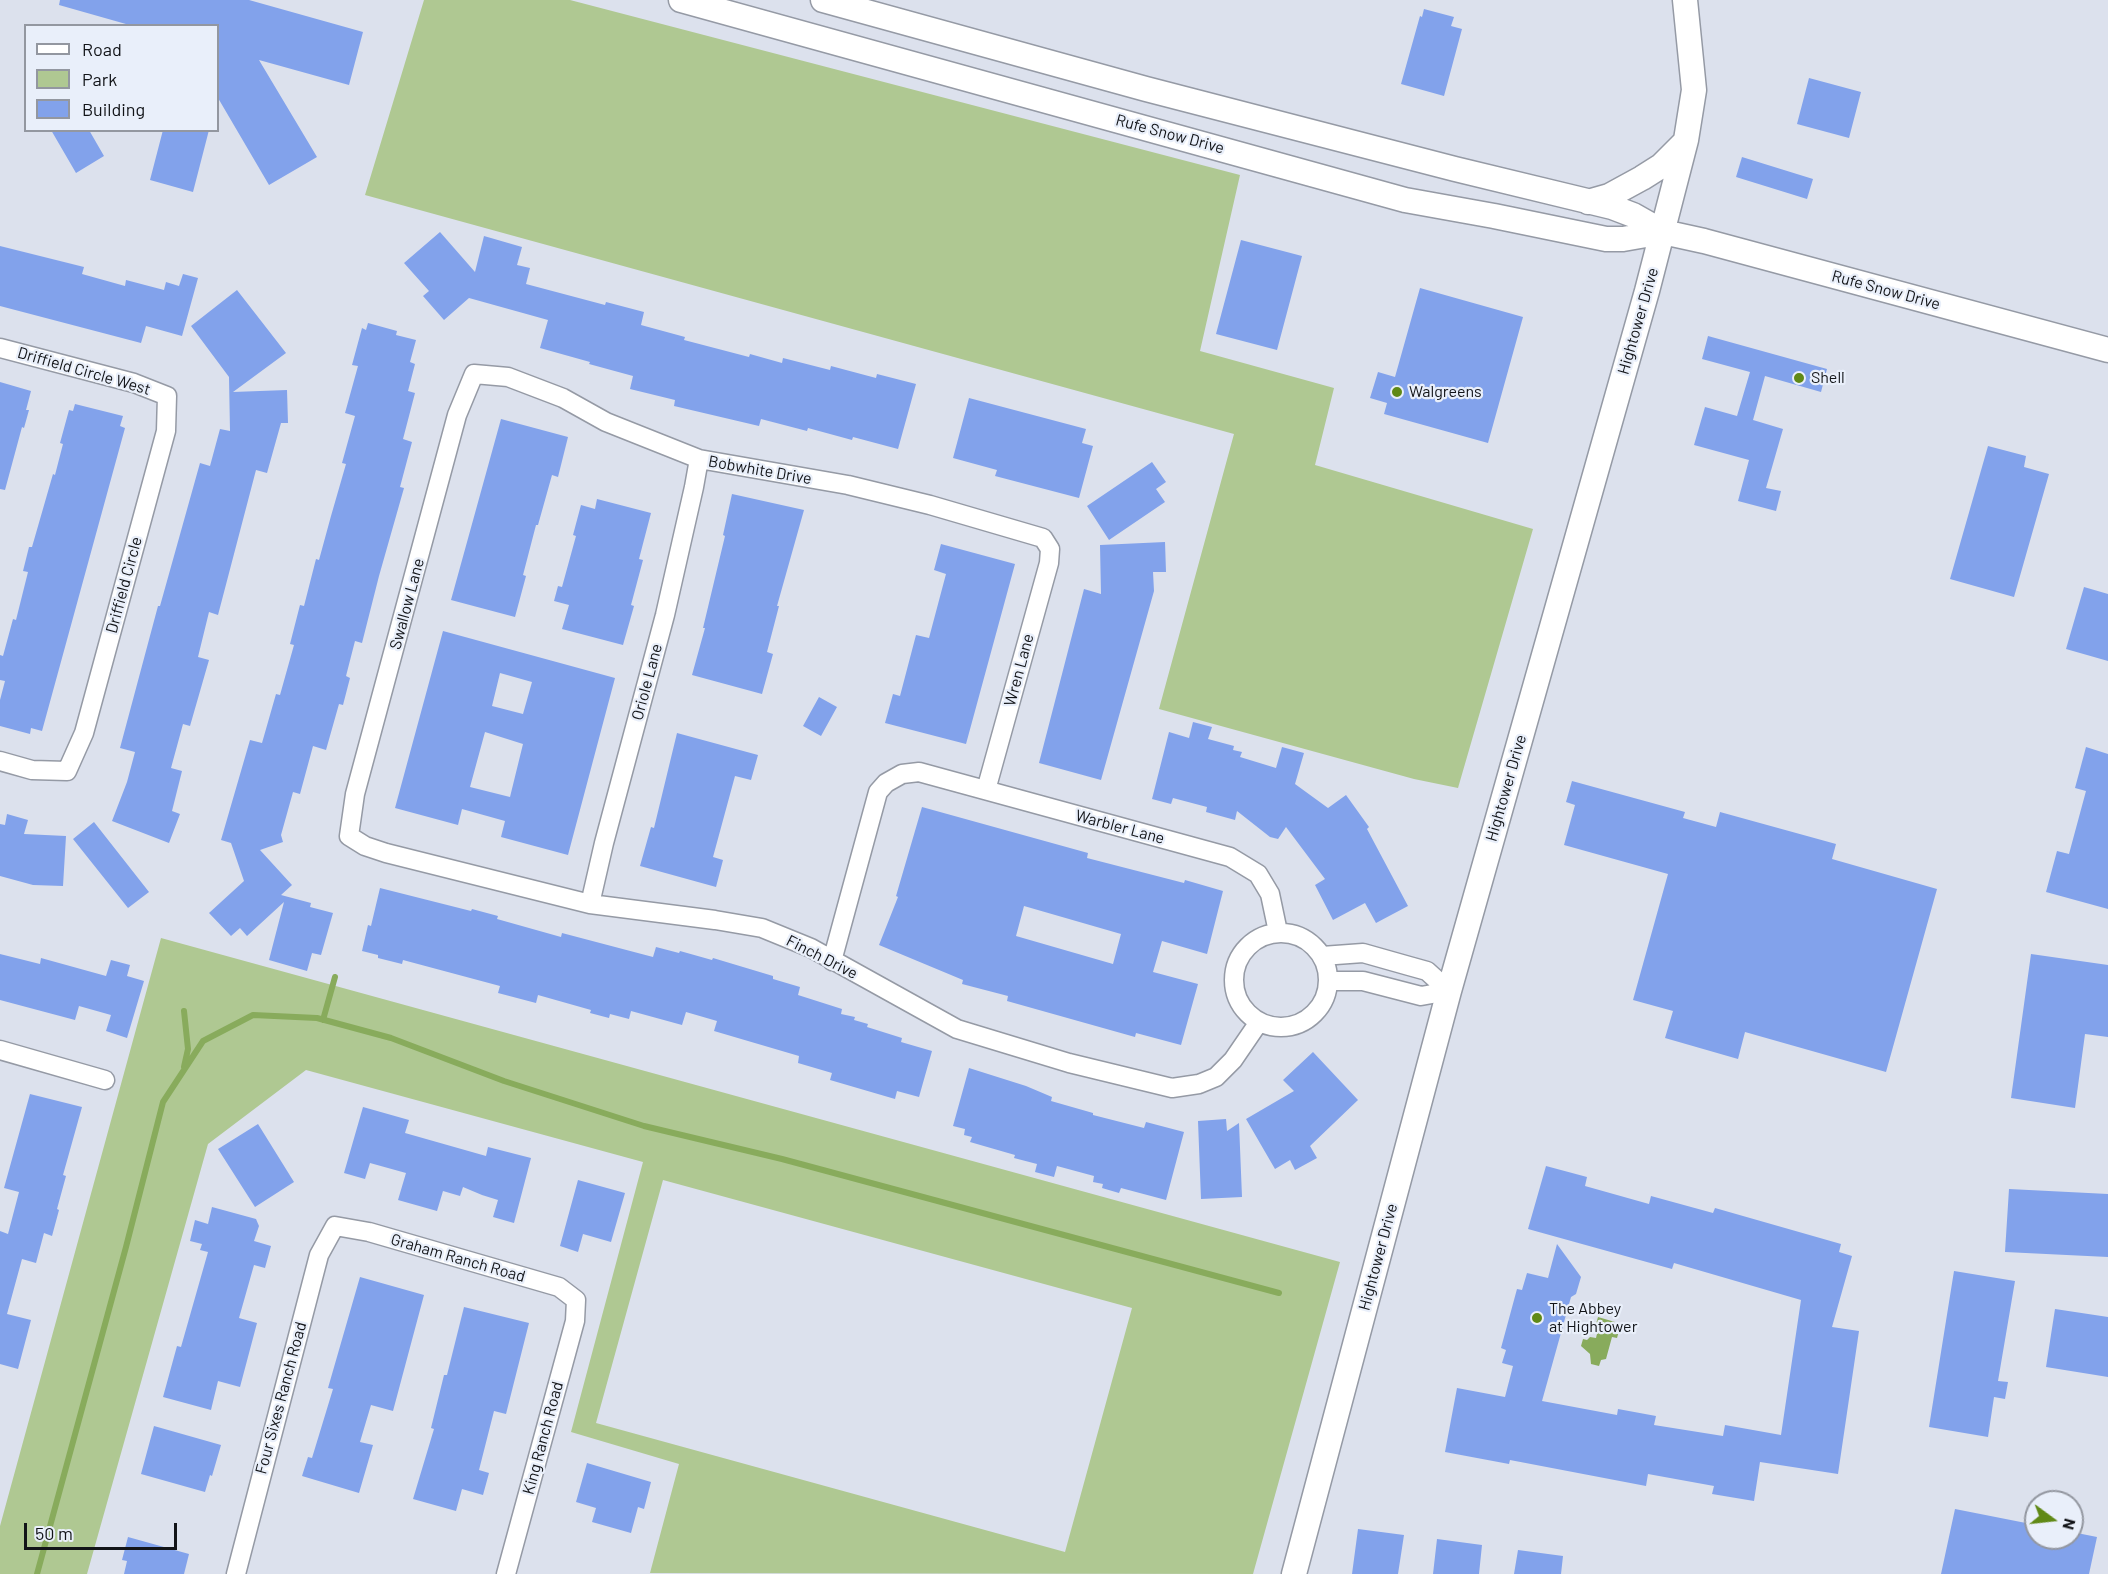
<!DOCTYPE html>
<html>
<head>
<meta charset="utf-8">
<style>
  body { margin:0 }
  #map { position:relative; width:2108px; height:1574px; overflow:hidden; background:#dce1ed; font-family:Barlow,sans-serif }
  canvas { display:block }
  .legend { position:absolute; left:24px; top:24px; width:195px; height:108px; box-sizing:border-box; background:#e9effa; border:2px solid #9397a0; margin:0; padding:8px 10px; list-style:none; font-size:18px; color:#121418 }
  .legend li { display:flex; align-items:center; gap:12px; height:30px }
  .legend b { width:30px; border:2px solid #9397a0 }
  .north { position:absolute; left:2024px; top:1490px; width:60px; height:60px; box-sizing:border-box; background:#e9effa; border:2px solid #9397a0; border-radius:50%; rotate:105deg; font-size:16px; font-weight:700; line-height:24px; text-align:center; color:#121418 }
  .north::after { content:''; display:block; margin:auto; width:21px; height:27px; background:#608916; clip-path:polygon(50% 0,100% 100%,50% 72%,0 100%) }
  .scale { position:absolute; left:24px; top:1523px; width:153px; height:27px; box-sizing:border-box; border:3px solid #121418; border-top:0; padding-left:8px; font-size:18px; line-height:21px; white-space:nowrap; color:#121418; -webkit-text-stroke:4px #e9effa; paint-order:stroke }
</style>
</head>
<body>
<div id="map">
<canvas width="2108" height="1574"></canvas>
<ul class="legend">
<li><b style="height:8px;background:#fff"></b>Road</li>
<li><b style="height:16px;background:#afc892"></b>Park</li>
<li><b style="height:16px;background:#82a2eb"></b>Building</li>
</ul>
<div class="north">N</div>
<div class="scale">50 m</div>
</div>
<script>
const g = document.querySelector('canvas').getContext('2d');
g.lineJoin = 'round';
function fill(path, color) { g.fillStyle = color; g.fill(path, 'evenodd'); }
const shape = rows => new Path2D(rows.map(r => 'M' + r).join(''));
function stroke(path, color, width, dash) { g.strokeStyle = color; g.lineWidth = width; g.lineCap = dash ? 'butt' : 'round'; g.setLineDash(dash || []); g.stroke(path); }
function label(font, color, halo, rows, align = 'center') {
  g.font = font + ' Barlow,sans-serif'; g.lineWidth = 4.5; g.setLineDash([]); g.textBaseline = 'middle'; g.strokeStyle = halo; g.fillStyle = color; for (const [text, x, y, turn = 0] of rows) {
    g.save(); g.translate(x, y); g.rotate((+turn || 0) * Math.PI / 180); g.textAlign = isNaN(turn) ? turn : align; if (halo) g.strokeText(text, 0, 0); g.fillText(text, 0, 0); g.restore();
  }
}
const green = shape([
  [424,0,570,0,1240,175,1200,351,1334,388,1315,465,1533,529,1458,788,1414,779,1159,709,1234,434,365,195],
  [161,938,1340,1262,1253,1574,650,1573,679,1464,571,1432,643,1162,306,1070,208,1144,87,1574,0,1574,0,1526],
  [663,1180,1132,1308,1065,1552,596,1423]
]);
const water = shape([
  [1598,1317,1615,1322,1614,1329,1619,1331,1617,1338,1612,1337,1606,1359,1601,1360,1599,1366,1591,1364,1590,1354,1581,1346,1583,1339,1587,1340,1590,1337,1596,1338,1599,1325,1596,1324]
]);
const stream = shape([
  [184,1011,188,1049,184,1067],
  [323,1020,335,977],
  [37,1574,126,1247,163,1102,203,1041,253,1015,317,1018,391,1038,504,1081,644,1126,782,1159,1279,1293]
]);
const building = shape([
  [60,0,249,0,363,32,349,85,259,60,317,157,269,185,218,98,218,26,133,26,59,5],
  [1424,9,1454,17,1451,26,1462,29,1444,96,1401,84,1420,16,1422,17],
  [1809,78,1861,92,1849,138,1797,124],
  [51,130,89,130,104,156,76,173],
  [163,130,209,130,193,192,150,180],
  [1742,157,1813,179,1807,199,1736,177],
  [440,232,475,272,484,236,522,247,517,265,530,268,526,284,605,305,606,302,644,312,641,325,685,337,684,340,749,357,750,354,782,363,783,358,830,370,831,366,876,378,877,374,916,384,898,449,853,437,852,440,808,428,807,431,761,419,759,426,674,406,675,400,630,389,633,376,589,364,590,362,540,348,548,320,469,298,444,320,423,296,429,291,404,263],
  [1241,240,1302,256,1277,350,1216,334],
  [0,246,84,267,82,274,125,286,126,280,164,290,166,282,179,286,183,274,198,278,182,336,146,326,141,343,0,306],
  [1420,288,1523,317,1488,443,1384,414,1387,403,1370,398,1378,372,1395,377],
  [237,290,286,353,233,392,287,390,288,423,281,423,267,473,256,470,218,615,209,612,198,657,209,660,190,726,183,724,171,768,182,771,172,811,180,814,169,843,112,821,127,782,135,752,120,748,158,606,160,606,200,463,210,466,220,429,230,431,229,377,191,326],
  [368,323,397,331,396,335,416,340,410,362,415,364,408,391,415,393,403,439,412,442,400,487,404,488,379,576,362,643,355,641,346,676,350,678,343,705,339,704,326,750,313,746,300,794,293,792,281,835,283,842,260,850,292,885,281,895,311,903,310,907,333,913,321,955,312,953,307,971,269,960,284,902,247,936,240,928,231,936,209,913,244,881,231,843,221,840,250,740,262,743,276,694,280,695,294,645,290,644,300,605,304,606,316,559,319,560,331,516,346,464,342,463,355,416,345,413,358,366,352,365,362,328,366,330],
  [1708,336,1827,369,1821,392,1765,376,1753,420,1783,429,1766,488,1781,491,1776,511,1738,501,1749,460,1694,445,1705,407,1737,416,1750,372,1702,359],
  [0,382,31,391,26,410,29,410,24,428,22,427,5,490,0,489],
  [969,398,1086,429,1082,443,1093,446,1079,498,995,476,997,470,953,458],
  [75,404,123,416,120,426,125,428,42,731,31,728,30,734,0,726,0,700,5,681,0,680,0,655,3,656,13,619,16,620,28,572,23,571,29,547,32,547,53,474,55,475,63,444,60,443,69,410,73,411],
  [501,419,568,437,558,477,552,475,538,525,536,525,523,575,526,576,515,617,451,600],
  [1988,446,2026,456,2024,467,2049,474,2014,597,1950,579],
  [1152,462,1166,482,1156,489,1165,502,1109,540,1087,506],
  [732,494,804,510,777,606,779,606,767,652,773,654,762,694,692,675,705,628,703,628,725,536,723,535],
  [597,499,651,513,639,559,643,560,631,605,634,606,623,645,562,629,569,605,554,601,558,586,562,587,576,536,573,535,581,505,595,509],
  [1165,542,1166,572,1153,572,1154,591,1101,780,1039,763,1084,589,1101,594,1100,545],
  [941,544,1015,564,966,744,885,723,893,694,900,696,916,635,929,638,946,574,934,570],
  [2084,587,2108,594,2108,661,2066,649],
  [443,631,615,678,568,855,501,837,505,821,462,809,458,825,395,808],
  [500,673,532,682,523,714,492,706],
  [485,732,523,744,510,797,470,787],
  [819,697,837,707,821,736,803,726],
  [1193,722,1212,727,1208,739,1234,746,1233,750,1242,752,1240,757,1276,768,1282,747,1304,753,1295,784,1328,808,1346,795,1369,827,1367,829,1408,906,1376,923,1365,903,1333,920,1315,885,1325,879,1286,827,1278,839,1270,837,1237,811,1235,820,1206,812,1207,807,1173,798,1171,804,1152,799,1169,732,1189,738],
  [677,733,758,755,751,780,735,776,713,857,723,860,716,887,640,866,651,827,654,828],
  [2086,747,2108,754,2108,909,2046,892,2057,851,2069,854,2086,791,2075,788],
  [1572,781,1685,812,1683,818,1716,827,1720,812,1836,844,1832,859,1937,889,1886,1072,1745,1032,1738,1059,1665,1038,1673,1011,1633,1000,1668,874,1564,845,1575,805,1566,802],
  [922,807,1088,853,1087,858,1184,883,1185,880,1223,891,1207,954,1162,941,1153,972,1198,984,1181,1045,1136,1033,1135,1037,1007,1001,1008,996,962,984,963,980,879,945,898,897,896,896],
  [1024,906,1121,934,1113,964,1016,936],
  [7,814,28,820,24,834,66,836,63,886,33,885,0,876,0,824,5,825],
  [94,822,149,892,128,908,73,839],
  [380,888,471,911,472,909,498,916,497,919,561,937,562,933,653,957,656,947,679,953,680,951,712,960,713,958,773,976,773,979,800,987,798,995,842,1009,841,1014,855,1017,854,1020,868,1024,867,1027,902,1038,901,1042,932,1051,919,1097,897,1091,895,1099,830,1080,832,1073,798,1063,799,1056,714,1031,717,1021,686,1012,682,1025,631,1011,629,1019,610,1014,609,1018,590,1013,591,1010,538,995,536,1003,498,993,500,986,403,960,402,964,378,958,378,955,362,951,368,925,371,926],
  [0,954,40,964,41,958,106,976,111,960,130,965,127,976,144,981,127,1038,106,1031,111,1015,79,1006,75,1020,0,1000],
  [2031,954,2108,965,2108,1037,2085,1034,2075,1108,2011,1098],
  [1313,1052,1358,1100,1310,1146,1317,1158,1295,1170,1290,1160,1275,1169,1246,1119,1294,1091,1283,1080],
  [969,1068,1026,1086,1052,1097,1051,1101,1093,1113,1093,1115,1144,1128,1146,1122,1184,1132,1166,1200,1121,1188,1119,1193,1102,1188,1103,1184,1093,1182,1094,1176,1057,1166,1054,1177,1035,1172,1037,1164,1014,1158,1015,1155,970,1142,972,1137,964,1135,965,1129,953,1126],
  [30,1094,82,1107,63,1175,66,1176,57,1209,59,1210,52,1236,44,1233,36,1263,22,1259,7,1314,31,1320,18,1369,0,1364,0,1231,8,1234,19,1192,4,1188],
  [363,1107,409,1120,405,1133,486,1156,488,1147,531,1158,514,1223,493,1217,498,1200,482,1195,463,1187,460,1196,443,1191,437,1211,398,1200,406,1173,370,1163,365,1179,344,1173],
  [1226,1119,1227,1131,1239,1123,1242,1197,1201,1199,1198,1121],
  [258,1124,294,1182,255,1207,218,1149],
  [1546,1166,1587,1177,1585,1186,1649,1204,1651,1196,1713,1213,1715,1208,1841,1244,1839,1252,1852,1256,1832,1327,1859,1331,1838,1474,1760,1462,1754,1501,1712,1494,1714,1486,1648,1474,1646,1486,1510,1460,1509,1464,1445,1452,1457,1388,1505,1397,1513,1366,1502,1363,1506,1350,1501,1348,1517,1289,1522,1290,1527,1273,1548,1278,1557,1244,1581,1277,1576,1294,1571,1297,1542,1401,1617,1415,1618,1409,1656,1416,1654,1425,1723,1436,1725,1425,1781,1435,1801,1300,1674,1263,1672,1269,1528,1229],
  [578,1180,625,1193,611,1242,583,1234,578,1252,560,1246],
  [2009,1189,2108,1194,2108,1257,2005,1252],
  [212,1207,256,1219,259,1226,254,1241,271,1246,265,1268,254,1265,239,1318,257,1323,240,1387,218,1381,211,1410,163,1397,177,1346,181,1347,208,1252,200,1250,202,1244,190,1241,195,1220,208,1224],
  [1954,1271,2015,1281,1998,1381,2008,1382,2005,1399,1994,1397,1988,1437,1929,1427],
  [360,1277,424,1295,393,1411,371,1405,360,1442,373,1445,359,1493,302,1476,308,1457,312,1458,333,1389,328,1388],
  [464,1307,529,1323,506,1414,494,1411,479,1470,489,1473,483,1495,462,1489,456,1511,413,1499,434,1429,431,1428,444,1375,447,1375],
  [2055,1309,2108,1317,2108,1377,2046,1367],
  [154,1426,221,1445,212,1476,210,1475,205,1492,141,1474],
  [587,1463,651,1482,644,1509,638,1507,631,1533,592,1522,596,1508,576,1502],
  [1955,1509,2036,1525,2036,1538,2072,1538,2072,1532,2097,1537,2089,1574,1941,1574],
  [1358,1529,1404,1535,1398,1574,1352,1574],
  [128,1537,189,1554,184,1574,124,1574,127,1561,122,1560],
  [1437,1539,1482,1545,1479,1574,1433,1574],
  [1518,1550,1563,1556,1561,1574,1514,1574]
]);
const street = shape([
  [0,348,134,383,167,396,166,431,84,733,67,771,32,770,0,761],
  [986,790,1049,563,1050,549,1043,538,930,505,848,485,699,459,606,422,563,398,508,377,474,374,457,415,355,794,349,836,365,846,386,853,590,904,715,920,762,928,811,948,957,1029,1069,1063,1172,1088,1199,1084,1216,1077,1233,1060,1259,1022],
  [590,904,604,843,665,615,694,487,699,459],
  '1234 980a47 47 0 1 1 94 0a47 47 0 1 1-94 0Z',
  [1322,956,1363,953,1409,966,1427,971,1449,991],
  [832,961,878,792,886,783,902,774,919,772,1230,857,1258,874,1270,894,1278,932],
  [1328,981,1363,981,1421,996,1449,991],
  [0,1050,105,1080],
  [236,1574,319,1255,335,1226,369,1232,559,1287,576,1300,575,1321,506,1574]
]);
const secondary = shape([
  [681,0,1405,200,1494,216,1606,239,1623,239,1663,232],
  [823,0,1146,89,1455,169,1612,207,1633,215,1663,232,1704,241,2108,350],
  [1588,202,1609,196,1642,178,1661,166,1685,142],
  [1294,1574,1449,991,1647,291,1686,140,1694,90,1685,0]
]);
const markers = [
  [1799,378,6,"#608916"],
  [1397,392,6,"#608916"],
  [1537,1318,6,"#608916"]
];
const streetNames = [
  ["Rufe Snow Drive",1170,134,15],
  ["Rufe Snow Drive",1886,290,15],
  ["Hightower Drive",1638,321,-74],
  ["Driffield Circle West",84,371,16],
  ["Bobwhite Drive",760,470,10],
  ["Driffield Circle",124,585,-75],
  ["Swallow Lane",407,604,-75],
  ["Wren Lane",1019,670,-75],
  ["Oriole Lane",647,682,-75],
  ["Hightower Drive",1506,788,-74],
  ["Warbler Lane",1120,827,15],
  ["Finch Drive",822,957,27],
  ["Hightower Drive",1378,1257,-75],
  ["Graham Ranch Road",458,1258,16],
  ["Four Sixes Ranch Road",281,1398,-75],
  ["King Ranch Road",543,1438,-75]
];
const poiNames = [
  ["Shell",1811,378],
  ["Walgreens",1409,392],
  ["The Abbey",1549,1309],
  ["at Hightower",1549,1327]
];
fill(green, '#afc892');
fill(water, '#88ab5c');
stroke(stream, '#88ab5c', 6);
fill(building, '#82a2eb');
stroke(street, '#959aa5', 21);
stroke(secondary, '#959aa5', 27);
stroke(street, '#fff', 18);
stroke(secondary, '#fff', 24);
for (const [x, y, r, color] of markers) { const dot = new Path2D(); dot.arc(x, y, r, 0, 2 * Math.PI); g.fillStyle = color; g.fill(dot); stroke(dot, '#e9effa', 2); }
label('16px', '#121418', '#e9effa', streetNames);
label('16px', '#121418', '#e9effa', poiNames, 'left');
</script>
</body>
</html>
